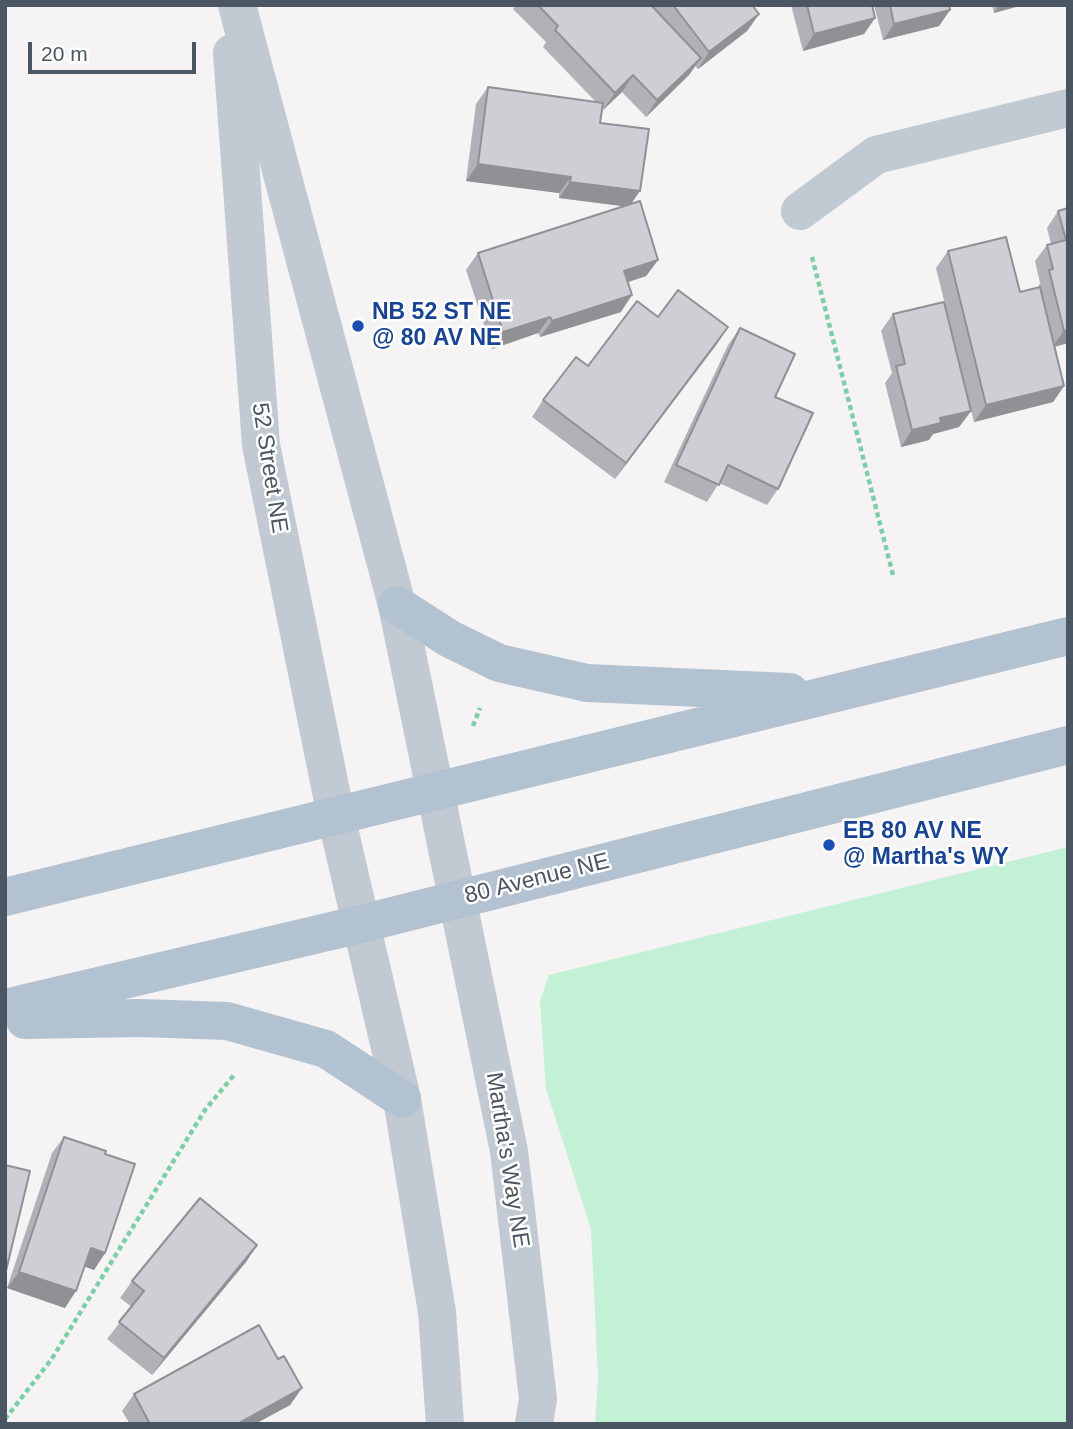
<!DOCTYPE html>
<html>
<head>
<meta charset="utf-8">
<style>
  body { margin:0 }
  #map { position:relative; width:1073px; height:1429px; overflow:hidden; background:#f5f3f3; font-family:Arial,sans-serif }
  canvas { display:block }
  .frame { position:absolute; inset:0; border:7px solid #4a5661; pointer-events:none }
  .scale { position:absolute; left:28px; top:42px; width:168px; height:32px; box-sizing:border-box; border:4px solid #4a5661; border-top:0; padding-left:9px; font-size:21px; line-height:24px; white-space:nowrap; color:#4a5661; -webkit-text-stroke:5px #fff; paint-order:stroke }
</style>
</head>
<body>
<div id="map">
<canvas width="1073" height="1429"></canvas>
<div class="frame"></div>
<div class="scale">20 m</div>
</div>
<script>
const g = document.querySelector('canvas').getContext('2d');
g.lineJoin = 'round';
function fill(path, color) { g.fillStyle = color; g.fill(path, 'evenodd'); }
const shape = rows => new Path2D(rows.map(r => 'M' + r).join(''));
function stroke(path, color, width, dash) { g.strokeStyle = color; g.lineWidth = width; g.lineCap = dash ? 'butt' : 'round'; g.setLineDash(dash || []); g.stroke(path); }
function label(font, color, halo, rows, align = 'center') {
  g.font = font + ' Arial,sans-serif'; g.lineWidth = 5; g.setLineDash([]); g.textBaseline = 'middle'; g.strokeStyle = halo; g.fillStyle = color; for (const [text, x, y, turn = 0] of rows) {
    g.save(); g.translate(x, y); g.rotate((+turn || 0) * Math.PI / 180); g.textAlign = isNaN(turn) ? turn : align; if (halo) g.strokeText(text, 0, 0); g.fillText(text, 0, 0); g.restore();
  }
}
const green = shape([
  [1068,847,1068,1424,595,1424,598,1378,591,1229,546,1089,540,1001,549,975]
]);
const path = shape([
  [812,257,893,575],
  [473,726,480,708],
  [5,1419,51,1360,205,1110,234,1075]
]);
const minor = shape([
  [237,5,397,605,509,1151,538,1399,534,1424],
  [232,53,261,445,336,816,402,1099,437,1312,445,1424],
  [800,211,876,155,1068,108]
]);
const major = shape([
  [397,605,450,639,499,663,587,683,790,692],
  [5,897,1068,636],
  [5,1008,361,924,1068,745],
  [25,1020,141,1018,227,1021,326,1049,402,1099]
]);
const wall = shape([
  [516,5,752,5,759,14,747,31,698,69,695,66,689,75,646,117,622,92,603,110,602,109,600,123,631,204,658,260,646,276,628,282,621,312,540,337,538,333,492,349,466,270,478,253,624,206,559,198,559,193,466,181,476,104,488,87,596,102,543,47,546,42,513,9],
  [791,5,872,5,875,18,864,34,803,51],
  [874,5,949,5,950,10,939,26,883,40],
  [992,5,1023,5,994,13],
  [1068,208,1068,343,1055,347,1064,386,1053,402,974,422,936,268,948,251,1020,292,1038,288,1040,283,1035,261,1047,245,1051,244,1047,228,1058,211],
  [893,314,971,411,959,427,933,434,929,440,901,447,885,383,892,373,881,331],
  [658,317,728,327,615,479,532,417,543,400],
  [740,328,775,397,778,489,767,505,719,483,707,502,664,482,728,345],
  [64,1137,105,1253,94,1270,85,1266,65,1308,7,1288,52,1153],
  [257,1245,246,1262,152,1375,107,1339,132,1307,120,1298,132,1281],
  [278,1359,302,1388,290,1405,255,1424,130,1424,122,1411,134,1394]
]);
const shadedWall = shape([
  [999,5,1023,5,994,13],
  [950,10,939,26,883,40,894,24],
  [759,14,747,31,698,69,709,52],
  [875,18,864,34,803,51,814,34],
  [701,58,689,75,646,117,657,100],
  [633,75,622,92,603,110,615,93],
  [478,164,571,177,559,193,466,181],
  [570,182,640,191,629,207,559,198],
  [658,260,646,276,613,287,624,271],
  [632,295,621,312,540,337,552,321],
  [550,317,538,333,492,349,503,332],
  [728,327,717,344,615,479,626,463],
  [1068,330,1068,343,1052,347,1064,331],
  [1064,386,1053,402,974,422,986,405],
  [971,411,959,427,933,434,929,440,901,447,912,430,940,418],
  [257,1245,246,1262,152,1375,164,1358],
  [91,1248,105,1253,94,1270,80,1265],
  [19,1272,76,1291,65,1308,7,1288],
  [302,1388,290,1405,255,1424,237,1424]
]);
const building = shape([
  [538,5,651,5,701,58,657,100,633,75,615,93,555,30,558,26,538,5],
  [673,5,752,5,759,14,709,52,673,5],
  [807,5,872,5,875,18,814,34,807,5],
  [890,5,949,5,950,10,894,24,890,5],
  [488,87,603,103,600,123,649,129,640,191,570,182,571,177,478,164,488,87],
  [640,201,658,260,624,271,632,295,552,321,550,317,503,332,478,253,640,201],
  [1068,208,1068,330,1064,331,1049,270,1053,269,1047,245,1066,240,1058,211,1068,208],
  [1006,237,1020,292,1040,287,1064,386,986,405,948,251,1006,237],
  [678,290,728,327,626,463,543,400,576,357,588,366,637,301,658,317,678,290],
  [944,302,971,411,940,418,941,423,912,430,896,366,905,364,893,314,944,302],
  [740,328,795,354,775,397,813,413,778,489,728,465,719,485,676,465,740,328],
  [64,1137,106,1151,105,1154,135,1164,105,1253,91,1248,76,1291,19,1272,64,1137],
  [5,1165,30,1171,5,1275,5,1165],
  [200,1198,257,1245,164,1358,119,1322,144,1291,132,1281,200,1198],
  [259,1325,278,1359,284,1356,302,1388,237,1424,150,1424,134,1394,259,1325]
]);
const markers = [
  [358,326,7,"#1a4fb4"],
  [829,845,7,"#1a4fb4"]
];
const transitNames = [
  ["NB 52 ST NE",372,313],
  ["@ 80 AV NE",372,339],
  ["EB 80 AV NE",843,832],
  ["@ Martha's WY",843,858]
];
const streetNames = [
  ["52 Street NE",269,468,81],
  ["80 Avenue NE",537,879,-14],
  ["Martha's Way NE",507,1160,81]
];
fill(green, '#c3f1d5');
stroke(path, '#7ad0a6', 4.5, [5, 3.5]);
stroke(minor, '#c1cad2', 38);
stroke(major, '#b3c2d1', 38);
fill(wall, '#b0b2b7');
fill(shadedWall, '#909195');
fill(building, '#cdcfd5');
stroke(building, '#909195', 2);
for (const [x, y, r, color] of markers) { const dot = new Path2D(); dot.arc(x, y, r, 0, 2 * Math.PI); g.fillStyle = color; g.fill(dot); stroke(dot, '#fff', 2.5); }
label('bold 23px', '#164399', '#fff', transitNames, 'left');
label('23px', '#4a5661', '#fff', streetNames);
</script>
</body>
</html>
